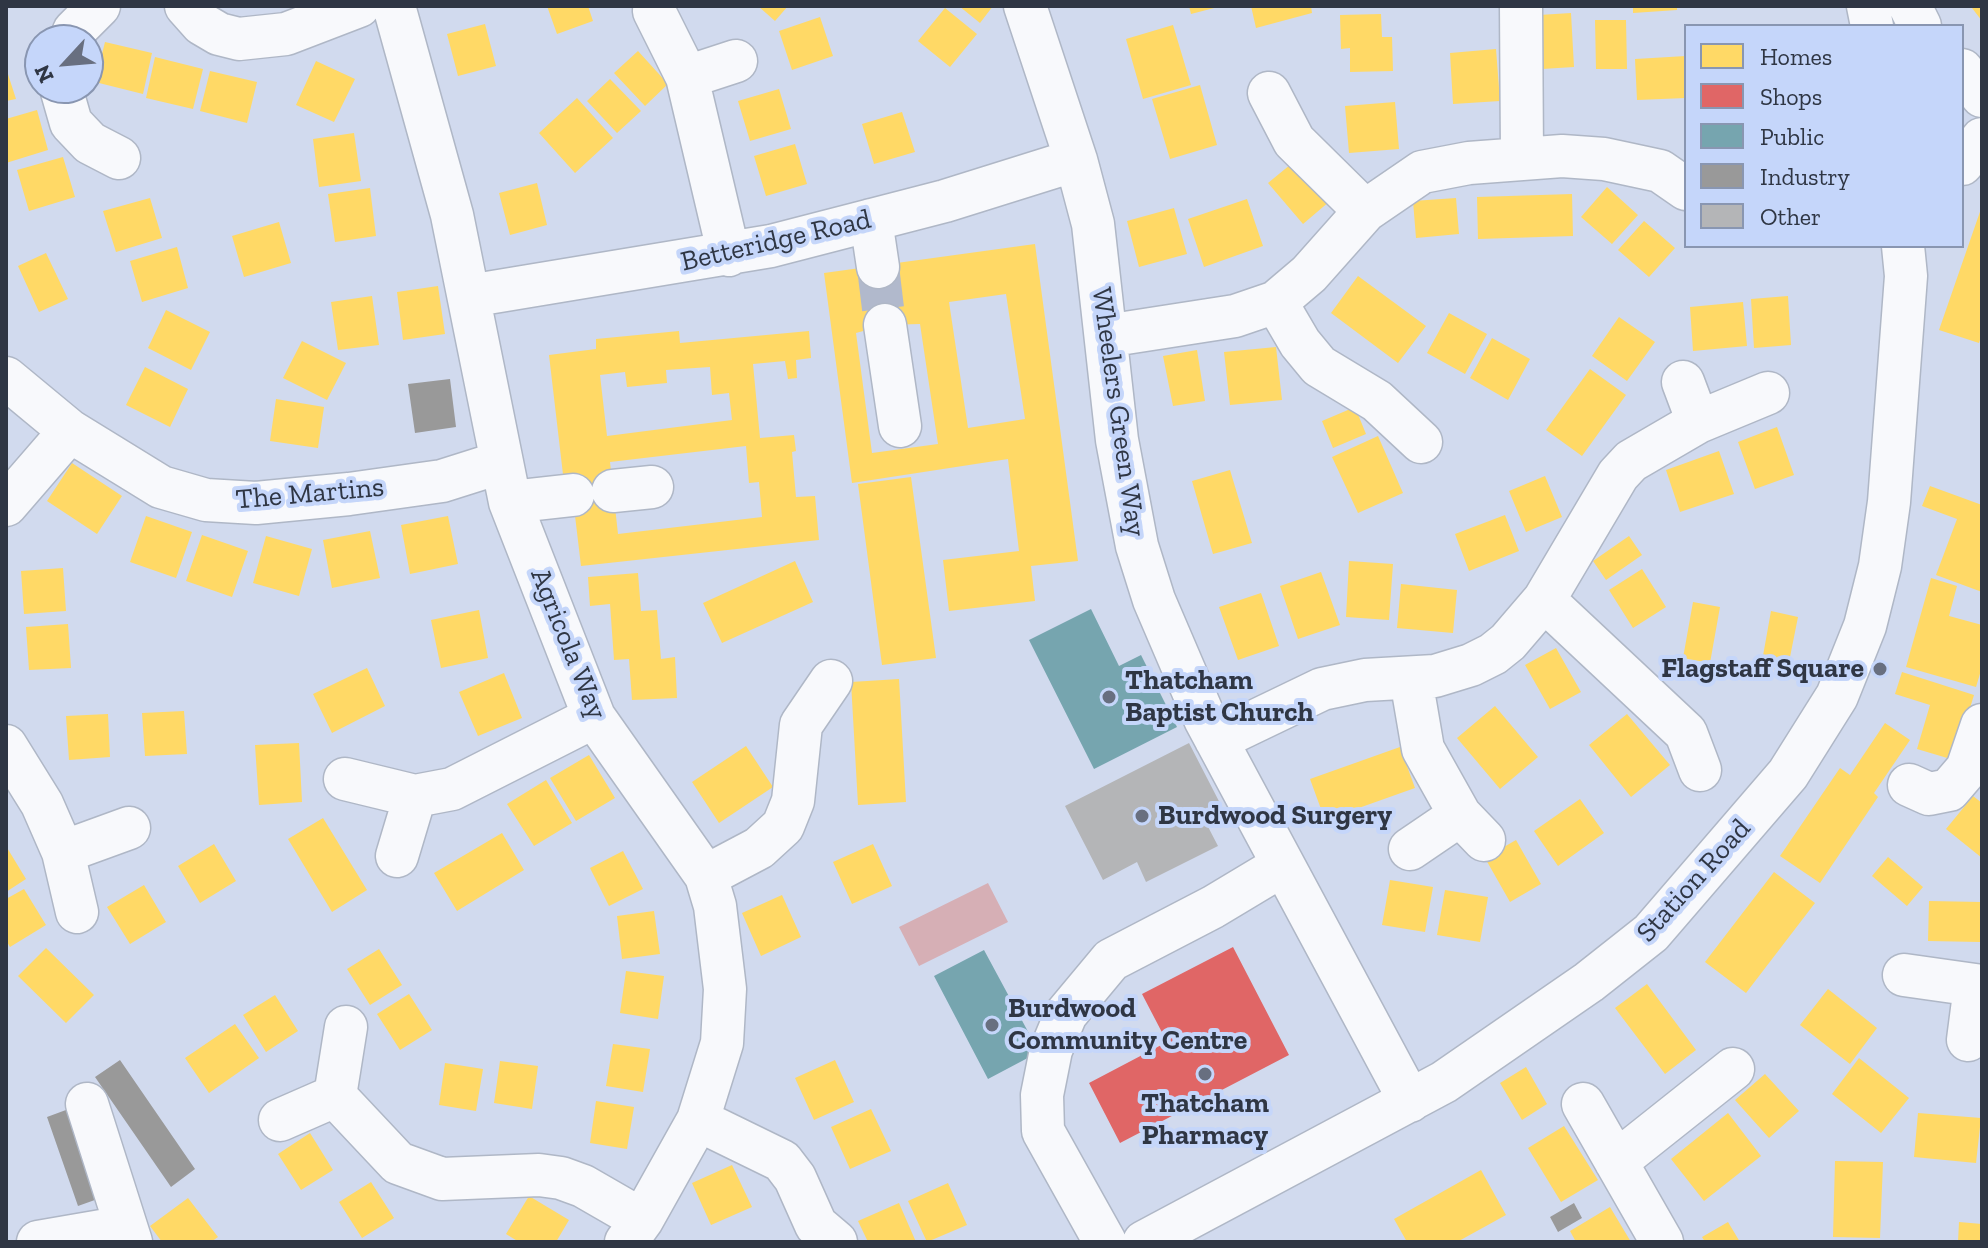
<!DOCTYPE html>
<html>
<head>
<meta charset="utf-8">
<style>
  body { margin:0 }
  #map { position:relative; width:1988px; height:1248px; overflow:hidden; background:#d1daee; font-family:"Zilla Slab",serif }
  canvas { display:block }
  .frame { position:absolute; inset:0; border:8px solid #2f3644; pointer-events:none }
  .legend { position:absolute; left:1684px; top:24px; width:280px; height:224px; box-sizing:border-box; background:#c5d6fa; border:2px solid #8996b1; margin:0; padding:10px 14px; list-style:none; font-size:24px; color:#2f3644 }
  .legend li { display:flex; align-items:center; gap:16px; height:40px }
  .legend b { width:40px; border:2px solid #8996b1 }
  .north { position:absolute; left:24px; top:24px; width:80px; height:80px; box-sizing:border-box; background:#c5d6fa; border:2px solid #8996b1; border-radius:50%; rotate:244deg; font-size:22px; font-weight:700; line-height:32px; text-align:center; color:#2f3644 }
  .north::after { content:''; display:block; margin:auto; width:28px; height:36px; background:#686f80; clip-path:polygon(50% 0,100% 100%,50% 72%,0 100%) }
</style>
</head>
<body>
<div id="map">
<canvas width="1988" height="1248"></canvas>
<div class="frame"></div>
<ul class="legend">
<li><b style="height:22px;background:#ffd966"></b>Homes</li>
<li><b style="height:22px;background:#e06666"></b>Shops</li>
<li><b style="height:22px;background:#76a5af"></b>Public</li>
<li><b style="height:22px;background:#999"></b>Industry</li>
<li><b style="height:22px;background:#b4b5b7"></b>Other</li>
</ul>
<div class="north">N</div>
</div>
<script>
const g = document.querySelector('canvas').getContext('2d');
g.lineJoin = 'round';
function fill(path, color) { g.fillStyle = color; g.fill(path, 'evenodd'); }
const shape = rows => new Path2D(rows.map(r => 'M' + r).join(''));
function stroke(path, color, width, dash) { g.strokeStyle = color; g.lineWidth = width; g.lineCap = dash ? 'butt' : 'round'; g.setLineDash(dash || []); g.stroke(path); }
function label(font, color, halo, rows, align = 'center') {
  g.font = font + ' "Zilla Slab",serif'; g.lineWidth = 8; g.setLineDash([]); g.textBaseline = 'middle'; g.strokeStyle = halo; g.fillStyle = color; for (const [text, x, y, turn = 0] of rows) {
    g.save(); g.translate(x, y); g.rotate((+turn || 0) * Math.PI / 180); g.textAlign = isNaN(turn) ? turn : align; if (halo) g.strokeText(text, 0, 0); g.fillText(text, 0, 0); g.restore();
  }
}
const green = shape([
  [988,883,1008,922,919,966,899,927]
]);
const homes = shape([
  [547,6,588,6,593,21,557,34],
  [758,6,788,6,775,21],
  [959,6,993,6,980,23],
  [1189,6,1218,6,1218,7,1191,14],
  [1251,6,1311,6,1312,13,1256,28],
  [1633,6,1677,6,1677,10,1633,13],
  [1974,6,1982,6,1982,21,1972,8],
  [945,8,977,34,950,67,918,41],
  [1571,13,1574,67,1542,69,1539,15],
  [1381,14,1382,37,1392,37,1393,71,1350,72,1350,48,1341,49,1340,15],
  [820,17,833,56,792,70,779,31],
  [1595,20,1626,20,1627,69,1596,69],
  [485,24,496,66,458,76,447,34],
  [1173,25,1191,85,1143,99,1126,39],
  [105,42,152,53,143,94,95,82],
  [1496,49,1500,101,1453,104,1450,53],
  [638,51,668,84,645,106,614,73],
  [1686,56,1686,98,1637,100,1635,59],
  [155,57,203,69,193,109,146,98],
  [316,61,355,79,334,122,296,105],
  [6,68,16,99,6,101],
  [210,71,257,82,247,123,200,111],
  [610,79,641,111,617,133,587,101],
  [1200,85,1217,145,1170,159,1152,99],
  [779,89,791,129,750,141,738,101],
  [577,98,613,138,575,173,539,133],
  [1395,102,1399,149,1349,153,1345,106],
  [37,110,48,150,6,163,6,119],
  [902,112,915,152,874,164,862,124],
  [354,133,361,181,319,187,313,139],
  [795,144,807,184,766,196,754,156],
  [63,157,75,197,29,211,17,170],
  [1296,160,1330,201,1303,224,1268,183],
  [537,183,547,225,510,235,499,193],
  [1607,187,1638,215,1612,244,1581,217],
  [370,188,376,236,335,242,328,194],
  [1572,194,1573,236,1478,239,1477,197],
  [150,198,162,238,116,252,103,211],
  [1456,198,1459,234,1416,238,1413,201],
  [1247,199,1263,246,1204,267,1188,219],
  [1982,206,1982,334,1979,343,1939,330],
  [1174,208,1187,254,1139,267,1127,221],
  [1644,221,1675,248,1649,277,1618,250],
  [279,222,291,263,244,277,232,236],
  [1035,244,1078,561,1031,566,1035,601,949,611,943,560,1019,551,1008,459,852,483,824,273],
  [1006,294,1025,419,968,428,949,302],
  [920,324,938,444,872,453,856,333,885,325],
  [177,247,188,288,142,302,130,261],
  [46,253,68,299,39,312,18,266],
  [1358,276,1426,326,1398,363,1331,313],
  [438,286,445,334,403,340,397,292],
  [372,296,379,345,338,350,331,302],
  [1788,296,1791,345,1754,348,1751,299],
  [1743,302,1747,346,1693,351,1690,307],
  [166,310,210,332,191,370,148,348],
  [1449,313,1487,334,1465,374,1427,353],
  [1619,317,1655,342,1627,381,1592,356],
  [679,331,680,343,809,331,811,358,796,360,797,378,788,379,785,361,753,364,760,438,794,435,796,451,792,452,796,497,815,496,819,540,581,566,571,482,564,483,549,355,596,349,596,339],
  [710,367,712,395,729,393,732,420,607,436,600,375,625,372,627,387,667,383,666,370],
  [746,446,749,483,759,482,762,517,618,534,610,462],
  [1492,338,1530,359,1508,400,1470,378],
  [302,341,346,363,327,400,283,378],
  [1276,347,1282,400,1230,405,1224,352],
  [1197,350,1205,401,1173,406,1163,356],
  [145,367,188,389,170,427,126,405],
  [1590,369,1626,395,1582,456,1546,430],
  [276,399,324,407,318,448,270,441],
  [1355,407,1366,434,1333,448,1322,421],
  [1777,427,1794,475,1755,489,1738,442],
  [1378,436,1403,493,1358,513,1332,457],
  [1719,451,1734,494,1680,512,1666,470],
  [72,463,122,496,97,534,47,501],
  [1230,470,1252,543,1213,554,1192,481],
  [1545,476,1562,517,1526,532,1509,491],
  [911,477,936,658,882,665,858,484],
  [1930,486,1982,505,1982,592,1936,575,1957,519,1922,506],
  [1505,515,1519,551,1469,571,1455,534],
  [146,516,192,532,176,578,130,562],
  [448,516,458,564,410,574,401,525],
  [370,531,380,578,332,588,323,540],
  [202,535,248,551,232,597,186,581],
  [266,536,312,549,299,596,253,583],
  [1629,536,1642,555,1606,580,1593,561],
  [795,561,813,602,722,643,703,603],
  [1349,561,1393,564,1389,620,1346,617],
  [63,568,66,611,24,614,21,571],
  [1642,569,1666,607,1633,628,1609,590],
  [1321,572,1340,625,1298,639,1280,586],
  [638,573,641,611,657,610,661,659,675,657,677,698,632,700,629,659,614,660,610,604,590,606,588,577],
  [1931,578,1957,586,1949,616,1982,625,1982,667,1976,687,1906,667],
  [1401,584,1457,590,1453,633,1397,628],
  [1261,593,1279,646,1238,660,1219,607],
  [1693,602,1720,607,1710,663,1683,658],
  [479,610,488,658,441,668,431,620],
  [1771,611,1798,617,1787,672,1761,667],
  [68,624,71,668,29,670,26,627],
  [1556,648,1581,692,1550,709,1525,665],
  [367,668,385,706,332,733,313,694],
  [1902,672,1974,695,1954,760,1917,749,1930,705,1895,694],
  [504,673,522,718,478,736,459,692],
  [899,679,906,802,858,805,851,682],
  [1495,706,1538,757,1500,789,1457,738],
  [184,711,187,754,145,756,142,713],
  [108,714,110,757,69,760,66,716],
  [1627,714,1670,765,1631,797,1589,745],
  [1885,723,1910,740,1874,793,1878,797,1820,883,1780,856,1840,768,1850,775],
  [299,743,302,802,259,805,255,745],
  [746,746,773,787,719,823,692,782],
  [1400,747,1415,788,1325,820,1310,779],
  [589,755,615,798,576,821,550,778],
  [546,780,572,823,534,846,507,804],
  [1973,796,1982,803,1982,858,1946,829],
  [1580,799,1604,833,1558,866,1534,831],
  [323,818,367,890,332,912,288,839],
  [502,833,524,870,457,911,434,873],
  [1516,840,1541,884,1510,902,1485,858],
  [214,844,236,881,200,903,178,866],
  [873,844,892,886,852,904,833,862],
  [6,846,26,879,6,892],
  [623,851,643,889,609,906,590,868],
  [1888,857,1923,887,1907,906,1872,876],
  [1774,872,1815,903,1746,993,1705,962],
  [1390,880,1433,887,1425,932,1382,925],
  [144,885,166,922,130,944,107,907],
  [24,889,46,925,10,947,6,940,6,899],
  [1445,890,1488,897,1480,942,1437,935],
  [782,895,801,937,761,956,742,913],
  [1929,901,1981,902,1980,942,1928,941],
  [654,911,660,954,622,959,617,916],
  [46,948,94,995,66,1023,18,976],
  [379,949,402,985,370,1005,347,969],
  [626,971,664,976,658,1019,620,1013],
  [1647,984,1696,1050,1665,1074,1615,1008],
  [1828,989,1877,1028,1850,1064,1800,1025],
  [409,994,432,1030,400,1050,377,1014],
  [275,995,298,1031,266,1052,243,1015],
  [235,1024,259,1058,209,1093,185,1058],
  [613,1044,650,1049,643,1092,606,1086],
  [1859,1058,1909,1098,1881,1133,1832,1094],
  [835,1060,854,1102,814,1120,795,1078],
  [500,1061,538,1066,532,1109,494,1103],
  [445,1063,483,1069,476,1111,439,1105],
  [1526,1067,1547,1104,1522,1120,1500,1083],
  [1765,1074,1799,1111,1769,1138,1735,1100],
  [596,1101,634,1107,627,1149,590,1143],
  [871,1109,891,1151,850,1169,831,1127],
  [1728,1113,1761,1156,1704,1201,1671,1159],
  [1918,1113,1981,1118,1976,1163,1914,1157],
  [1564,1126,1598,1180,1561,1202,1528,1148],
  [310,1133,333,1170,301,1190,278,1154],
  [1835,1161,1883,1162,1880,1238,1833,1237],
  [732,1165,752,1207,711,1225,692,1183],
  [1481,1170,1506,1215,1457,1242,1407,1242,1394,1219],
  [371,1182,394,1218,362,1238,339,1202],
  [948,1183,967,1225,927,1242,908,1201],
  [529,1196,569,1220,556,1242,519,1242,506,1234],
  [188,1198,218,1237,211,1242,162,1242,150,1226],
  [899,1203,916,1242,868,1242,858,1221],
  [1610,1207,1631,1242,1576,1242,1570,1231],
  [1728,1222,1740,1242,1705,1242,1702,1237],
  [1959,1222,1982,1224,1982,1242,1958,1242]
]);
const shops = shape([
  [1233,947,1289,1055,1120,1143,1089,1083,1167,1042,1142,994]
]);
const public = shape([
  [1091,609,1119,666,1141,655,1177,727,1094,769,1029,640],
  [984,950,1039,1052,988,1079,934,976]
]);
const industry = shape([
  [450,379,456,427,415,433,408,384],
  [120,1060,195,1169,171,1187,95,1077],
  [74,1107,106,1196,78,1206,47,1117],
  [1574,1203,1582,1218,1558,1232,1550,1217]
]);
const building = shape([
  [1189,743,1224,811,1205,821,1218,846,1146,882,1137,862,1103,880,1065,806]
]);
const minorTunnel = shape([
  [878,267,885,325]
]);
const minor = shape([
  [186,6,202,24,219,34,239,39,286,34,359,6],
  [394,6,452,215,510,502,594,717,706,876,715,906,725,989,722,1043,698,1120,642,1220,626,1242],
  [1025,6,1076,160,1093,224,1117,440,1137,546,1154,600,1205,719,1410,1101],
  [1521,6,1522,157],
  [1868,6,1872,26],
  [1910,6,1920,26],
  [654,11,687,77,729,255],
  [71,40,74,31,99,6],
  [1962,70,1982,96],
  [687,77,736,61],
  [61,88,71,123,90,143,119,158],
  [1269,93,1294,141,1365,211],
  [1962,164,1982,139],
  [871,220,878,267],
  [469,296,771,246,945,201,1076,160],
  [1276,302,1300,343,1319,366,1377,401,1421,442],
  [885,325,900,426],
  [1106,336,1235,316,1276,302,1309,274,1365,211,1422,172,1469,163,1562,156,1604,159,1660,171,1686,189],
  [6,378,70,431,161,487,206,500,256,503,349,494,442,481,502,462],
  [1683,382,1698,422],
  [613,491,652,487],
  [510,502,573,495],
  [6,505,70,431],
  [1544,600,1686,733,1700,770],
  [1411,679,1423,749,1460,815,1484,840],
  [1216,740,1322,689,1365,680,1435,676,1471,665,1493,654,1508,642,1544,600,1618,475,1631,461,1698,422,1768,393],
  [6,746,42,804,63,852,77,912],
  [345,779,415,796,452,789,594,717],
  [1909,785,1929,794,1949,790,1967,769,1982,725],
  [1410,849,1460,815],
  [63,852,129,828],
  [397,856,415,796],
  [706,876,759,848,783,826,793,801,801,725,831,681],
  [1904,975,1982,986],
  [346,1027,335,1096,398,1163,442,1179,539,1175,561,1178,583,1186,642,1220],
  [1968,1040,1975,986],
  [87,1104,131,1242],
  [1583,1104,1662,1242],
  [280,1120,335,1096],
  [698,1120,782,1161,795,1178,816,1225,836,1242],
  [1616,1162,1733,1069],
  [38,1242,125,1227],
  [1105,1242,1043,1131,1042,1095,1051,1050,1066,1014,1111,960,1213,907,1283,865],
  [1144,1242,1444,1082,1589,982,1651,933,1788,774,1837,696,1865,626,1880,566,1889,502,1906,276,1903,246]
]);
const markers = [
  [1880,669,8,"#686f80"],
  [1109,697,8,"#686f80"],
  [1142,816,8,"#686f80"],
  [992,1025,8,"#686f80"],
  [1205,1074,8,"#686f80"]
];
const streetNames = [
  ["Betteridge Road",776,241,-13],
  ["Wheelers Green Way",1118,412,82],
  ["The Martins",310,494,-5],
  ["Agricola Way",568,644,68],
  ["Station Road",1694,881,-48]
];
const poiNames = [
  ["Flagstaff Square",1864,669,"right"],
  ["Thatcham",1125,681],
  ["Baptist Church",1125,713],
  ["Burdwood Surgery",1158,816],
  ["Burdwood",1008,1009],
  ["Community Centre",1008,1041],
  ["Thatcham",1205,1104,"center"],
  ["Pharmacy",1205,1136,"center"]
];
fill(green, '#d6afb5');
fill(homes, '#ffd966');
fill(shops, '#e06666');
fill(public, '#76a5af');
fill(industry, '#999');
fill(building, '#b4b5b7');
stroke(minorTunnel, '#b1b9cc', 42, [42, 21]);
stroke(minor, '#afb7c6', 45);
stroke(minor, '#f8f9fc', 42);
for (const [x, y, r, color] of markers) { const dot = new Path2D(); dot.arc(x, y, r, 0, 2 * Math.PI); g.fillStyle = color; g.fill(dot); stroke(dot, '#c5d6fa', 3); }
label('28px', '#2f3644', '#c5d6fa', streetNames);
label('bold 28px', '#2f3644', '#c5d6fa', poiNames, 'left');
</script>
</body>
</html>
